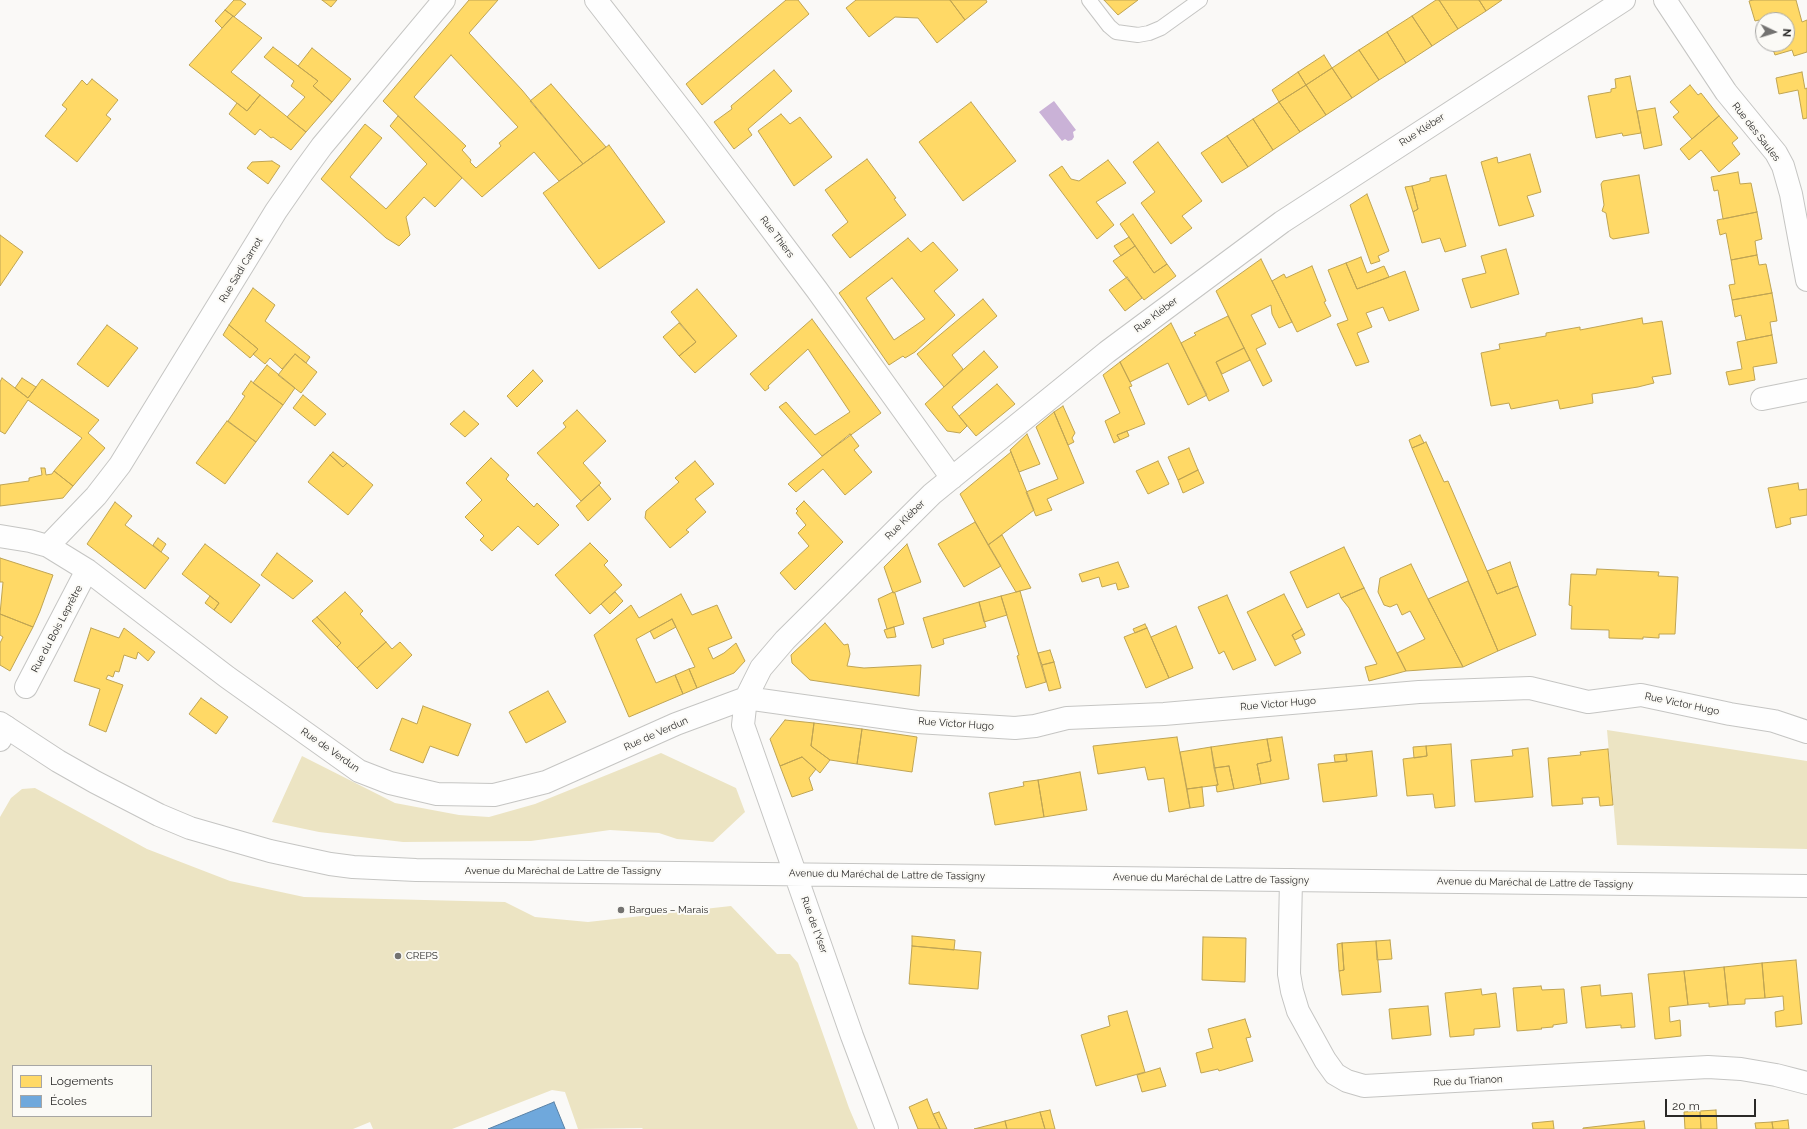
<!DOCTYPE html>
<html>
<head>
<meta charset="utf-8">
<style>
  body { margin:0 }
  #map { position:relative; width:1807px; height:1129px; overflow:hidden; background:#faf9f7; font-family:Raleway,sans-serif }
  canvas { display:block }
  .legend { position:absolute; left:12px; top:1065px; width:140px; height:52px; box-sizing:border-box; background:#fbfaf6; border:1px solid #a7a6a4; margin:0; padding:5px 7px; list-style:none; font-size:12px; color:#2a2928 }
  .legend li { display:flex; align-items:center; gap:8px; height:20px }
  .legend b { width:20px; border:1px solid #a7a6a4 }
  .north { position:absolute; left:1755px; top:12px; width:40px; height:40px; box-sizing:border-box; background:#fbfaf6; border:1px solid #a7a6a4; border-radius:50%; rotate:94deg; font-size:11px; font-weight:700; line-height:16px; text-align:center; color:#2a2928 }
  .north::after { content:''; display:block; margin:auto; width:14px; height:18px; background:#737270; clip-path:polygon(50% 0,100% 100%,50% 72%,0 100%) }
  .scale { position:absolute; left:1665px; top:1099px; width:91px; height:18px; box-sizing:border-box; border:2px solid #2a2928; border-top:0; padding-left:5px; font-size:12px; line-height:14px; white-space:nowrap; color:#2a2928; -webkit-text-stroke:3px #fbfaf6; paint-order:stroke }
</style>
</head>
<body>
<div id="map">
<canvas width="1807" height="1129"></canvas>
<ul class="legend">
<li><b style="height:11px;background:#ffd966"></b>Logements</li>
<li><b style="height:11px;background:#6fa8dc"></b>Écoles</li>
</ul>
<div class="north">N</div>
<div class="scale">20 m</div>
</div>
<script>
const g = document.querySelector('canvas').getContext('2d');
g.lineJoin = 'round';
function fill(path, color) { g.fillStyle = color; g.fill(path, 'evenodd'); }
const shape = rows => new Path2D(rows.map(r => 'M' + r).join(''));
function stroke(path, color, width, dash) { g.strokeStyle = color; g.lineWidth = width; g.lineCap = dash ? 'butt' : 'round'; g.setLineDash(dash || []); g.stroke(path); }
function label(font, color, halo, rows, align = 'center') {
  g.font = font + ' Raleway,sans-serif'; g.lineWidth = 4; g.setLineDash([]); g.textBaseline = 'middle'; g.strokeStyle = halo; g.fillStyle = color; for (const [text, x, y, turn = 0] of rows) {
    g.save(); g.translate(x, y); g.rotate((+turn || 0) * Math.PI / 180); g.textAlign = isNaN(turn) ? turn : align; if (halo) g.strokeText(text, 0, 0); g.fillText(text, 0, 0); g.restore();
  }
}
const green = shape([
  [1607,730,1807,761,1807,849,1617,845],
  [661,753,736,788,745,812,713,842,677,839,659,833,610,830,531,841,403,842,319,832,272,822,302,756,395,803,459,815,489,817,535,804],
  [35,788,147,849,230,881,304,897,505,902,535,917,588,922,731,906,777,954,790,954,798,963,849,1108,858,1129,643,1129,642,1128,578,1129,565,1092,552,1090,452,1129,373,1129,370,1122,353,1129,0,1129,0,817,11,798,22,789],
  [13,1066,151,1066,151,1116,13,1116]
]);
const water = shape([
  [1054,101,1076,130,1073,132,1074,137,1072,140,1068,141,1065,139,1062,141,1039,112]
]);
const homes = shape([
  [234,0,240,0,246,4,234,17,225,10,234,0],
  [322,0,337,0,331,7,322,0],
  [469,0,498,0,469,33,522,90,583,164,559,181,534,152,482,197,383,101,469,0],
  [451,55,518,127,499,143,501,146,476,168,470,162,471,160,462,150,466,146,414,97,451,55],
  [786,0,798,0,809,14,702,105,686,84,786,0],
  [856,0,950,0,965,20,937,43,918,18,895,17,869,37,846,8,856,0],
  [950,0,986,0,987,2,965,20,950,0],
  [1104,0,1138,0,1118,15,1104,0],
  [1436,0,1439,0,1458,29,1432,46,1412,16,1436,0],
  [1439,0,1479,0,1486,11,1458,29,1439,0],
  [1479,0,1502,0,1486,11,1479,0],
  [1753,0,1796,0,1802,22,1807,20,1807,52,1794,56,1792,50,1775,55,1771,44,1787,44,1787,20,1763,20,1763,32,1759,20,1755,21,1749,1,1753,0],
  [225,10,233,16,222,28,215,21,225,10],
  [233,16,262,38,231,72,260,95,247,111,189,65,233,16],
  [1412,16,1432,46,1406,63,1387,32,1412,16],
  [1387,32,1406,63,1379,80,1359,50,1387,32],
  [273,47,318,81,313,86,332,102,306,132,287,117,305,97,291,86,294,81,264,57,273,47],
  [312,48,351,79,332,102,313,86,318,81,298,66,312,48],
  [1359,50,1379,80,1352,98,1332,68,1359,50],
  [1324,55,1332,68,1306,85,1298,72,1324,55],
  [1332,68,1352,98,1326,115,1306,85,1332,68],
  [774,70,792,91,748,129,752,135,734,149,714,122,732,109,731,106,774,70],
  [1298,72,1306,85,1279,102,1272,90,1298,72],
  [1802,72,1805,89,1807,88,1807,118,1803,119,1798,90,1779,94,1776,78,1802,72],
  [1630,76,1641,133,1623,136,1622,133,1596,138,1588,96,1611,92,1611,89,1616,88,1615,79,1630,76],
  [92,79,118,100,106,115,111,119,77,162,45,136,67,109,62,105,82,80,87,85,92,79],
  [551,84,606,147,583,164,530,101,551,84],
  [1306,85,1326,115,1300,132,1279,102,1306,85],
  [1690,85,1698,95,1701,93,1719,116,1692,139,1673,117,1679,112,1670,102,1690,85],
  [260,95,306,132,291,150,273,137,271,138,260,129,255,135,229,114,237,103,247,111,260,95],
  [971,102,1016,161,963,201,919,142,971,102],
  [1279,102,1300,132,1273,150,1253,119,1279,102],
  [1655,108,1662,145,1644,149,1637,111,1655,108],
  [781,114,790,124,800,117,832,157,794,186,758,131,781,114],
  [398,116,462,178,435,207,424,197,406,217,410,235,399,246,386,238,321,179,365,124,382,138,350,177,386,209,427,164,390,126,398,116],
  [1719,116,1738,138,1732,143,1740,154,1719,172,1701,150,1689,160,1680,149,1719,116],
  [1253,119,1273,150,1248,167,1227,136,1253,119],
  [1227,136,1248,167,1222,183,1201,153,1227,136],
  [1158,142,1202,201,1182,216,1192,228,1171,244,1141,203,1155,192,1133,162,1158,142],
  [609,145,665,222,599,269,543,193,609,145],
  [1530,154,1541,192,1527,196,1534,216,1499,226,1481,162,1497,157,1498,163,1530,154],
  [867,159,896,198,894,199,906,215,850,258,832,235,848,222,825,190,867,159],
  [1108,160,1126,183,1096,202,1114,225,1097,239,1049,175,1062,166,1071,179,1079,181,1108,160],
  [272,161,280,166,268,184,247,168,252,162,272,161],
  [1738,172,1740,184,1751,183,1757,212,1723,219,1718,190,1714,191,1711,177,1738,172],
  [1446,175,1466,246,1445,252,1440,238,1422,243,1413,212,1418,209,1412,186,1430,181,1430,178,1446,175],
  [1639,175,1649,233,1613,239,1610,237,1606,213,1602,211,1604,205,1601,184,1603,181,1639,175],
  [1412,186,1418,209,1413,212,1405,187,1412,186],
  [1367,194,1389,251,1378,256,1380,261,1371,264,1350,205,1367,194],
  [1757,212,1762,239,1755,241,1757,255,1731,260,1726,233,1720,235,1717,220,1757,212],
  [1133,214,1167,264,1154,273,1120,224,1133,214],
  [0,235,23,252,0,286,0,235],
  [1129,237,1135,246,1121,256,1114,246,1129,237],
  [908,238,921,252,933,242,958,270,934,291,955,315,915,352,905,358,903,356,889,365,839,293,908,238],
  [892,278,925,319,894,340,866,298,892,278],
  [1135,246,1154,273,1167,264,1176,276,1144,300,1113,261,1135,246],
  [1506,249,1519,294,1471,308,1462,279,1486,273,1481,256,1506,249],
  [1757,255,1759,265,1766,264,1772,293,1732,300,1729,285,1735,284,1731,260,1757,255],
  [1361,257,1367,273,1384,266,1389,277,1357,289,1346,263,1361,257],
  [1261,259,1292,322,1279,328,1272,314,1271,305,1251,315,1266,344,1256,349,1272,381,1263,386,1216,291,1261,259],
  [1346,263,1357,289,1405,271,1419,310,1389,321,1383,307,1366,313,1372,327,1357,333,1369,362,1356,366,1337,324,1348,320,1328,270,1346,263],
  [1312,266,1326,301,1324,302,1331,316,1297,332,1272,281,1284,274,1286,278,1312,266],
  [1127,277,1142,298,1125,311,1109,290,1127,277],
  [253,288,275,305,265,321,310,357,306,363,295,354,282,369,270,358,265,364,253,354,258,349,229,325,253,288],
  [697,289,737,336,695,373,679,356,696,342,671,312,697,289],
  [1772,293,1777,321,1770,322,1772,335,1746,340,1741,315,1735,317,1732,300,1772,293],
  [983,299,997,316,952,355,963,369,944,387,917,354,983,299],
  [1228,316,1244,348,1216,362,1229,391,1209,401,1181,343,1196,335,1194,333,1228,316],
  [1642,318,1643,324,1662,321,1671,374,1652,377,1654,383,1638,387,1592,394,1593,403,1560,409,1558,400,1511,409,1509,403,1491,406,1481,353,1500,349,1499,344,1546,336,1546,333,1580,327,1580,330,1642,318],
  [812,319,881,413,822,456,779,407,786,402,815,435,850,412,808,349,768,386,769,388,765,391,750,374,812,319],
  [679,323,696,342,679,356,663,337,679,323],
  [1171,323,1207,395,1188,405,1168,363,1130,382,1120,362,1171,323],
  [107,325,138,348,108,387,77,364,107,325],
  [229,325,258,349,250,358,223,335,229,325],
  [1772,335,1777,363,1753,367,1755,380,1729,385,1726,372,1742,369,1737,342,1772,335],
  [1244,348,1250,360,1222,374,1216,362,1244,348],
  [984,351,998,367,952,407,967,426,960,433,947,431,925,404,984,351],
  [295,354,317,372,301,393,278,375,295,354],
  [1120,362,1132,386,1129,387,1145,424,1117,435,1120,440,1114,443,1105,421,1120,413,1103,375,1120,362],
  [267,365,295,388,283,405,253,383,267,365],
  [533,370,543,381,517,407,507,396,533,370],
  [2,378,28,398,42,379,99,420,88,433,105,448,73,486,54,471,82,438,28,400,5,434,0,431,0,382,2,378],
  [22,378,36,387,28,398,15,388,22,378],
  [251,381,283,405,256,442,228,421,245,396,242,394,251,381],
  [997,384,1015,404,976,436,959,416,997,384],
  [303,395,326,414,315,426,293,408,303,395],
  [1063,406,1075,433,1072,438,1074,442,1068,445,1054,412,1063,406],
  [577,410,606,441,583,463,601,483,581,501,537,453,566,427,563,423,577,410],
  [464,411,479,424,465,437,450,424,464,411],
  [1054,412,1084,483,1047,499,1052,510,1036,516,1026,492,1058,479,1036,427,1054,412],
  [227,421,256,442,225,484,196,463,227,421],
  [1127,431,1129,436,1120,440,1117,435,1127,431],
  [850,434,859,446,854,450,872,472,845,495,823,469,796,492,788,484,850,434],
  [1027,434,1040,464,1019,472,1010,450,1027,434],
  [1420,435,1424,443,1412,448,1409,440,1420,435],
  [1426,442,1444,482,1448,481,1497,594,1518,586,1536,635,1498,651,1412,448,1426,442],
  [1189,448,1198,470,1178,480,1168,457,1189,448],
  [333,452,347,463,343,467,330,455,333,452],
  [1011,452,1034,510,988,545,960,494,1011,452],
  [330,455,343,467,347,463,373,485,348,515,308,482,330,455],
  [491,458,509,475,506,479,534,507,537,503,559,525,538,545,518,526,492,551,480,540,484,536,465,517,482,500,466,483,491,458],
  [695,461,714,484,695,499,706,512,686,530,689,532,670,548,645,518,646,511,679,482,675,478,695,461],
  [1158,461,1169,484,1148,494,1136,471,1158,461],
  [41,468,45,468,46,475,52,474,54,471,73,486,63,498,0,506,0,485,29,481,29,478,42,475,41,468],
  [1198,470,1204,483,1183,493,1178,480,1198,470],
  [1798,483,1799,490,1807,489,1807,515,1790,518,1791,524,1776,528,1768,488,1798,483],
  [599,485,611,499,588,521,576,506,599,485],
  [804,501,843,542,795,590,780,573,809,546,798,533,806,525,796,513,798,511,796,509,804,501],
  [115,502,132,516,125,525,169,558,145,589,87,544,115,502],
  [975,522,1001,566,964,587,938,544,975,522],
  [1002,535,1031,588,1016,592,988,545,1002,535],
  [158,538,166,544,161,552,153,545,158,538],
  [590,543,608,561,604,565,622,585,590,614,555,575,590,543],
  [205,544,260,585,231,623,214,610,219,603,182,574,205,544],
  [907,544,921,582,893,593,884,567,907,544],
  [1344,547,1364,588,1341,598,1339,593,1307,608,1290,572,1344,547],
  [277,553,313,581,293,599,261,575,277,553],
  [0,558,53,575,40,611,33,627,0,614,3,582,0,582,0,558],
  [1118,562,1129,587,1118,590,1116,583,1102,587,1099,577,1082,582,1079,574,1118,562],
  [1510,562,1518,586,1497,594,1487,571,1510,562],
  [1411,564,1428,599,1463,667,1406,671,1397,653,1425,639,1410,611,1402,615,1397,604,1390,607,1384,605,1378,592,1380,578,1411,564],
  [1597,569,1659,572,1658,576,1678,577,1675,634,1659,634,1659,638,1643,637,1643,639,1609,638,1609,630,1571,629,1572,606,1569,605,1571,574,1596,575,1597,569],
  [1468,581,1498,651,1463,667,1428,599,1468,581],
  [1364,588,1406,671,1369,681,1365,667,1377,664,1349,608,1341,598,1364,588],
  [1020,591,1046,682,1026,688,1017,656,1019,655,1001,596,1020,591],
  [345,592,363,611,360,614,386,642,357,668,337,647,341,643,317,617,345,592],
  [615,592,623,601,610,614,601,604,615,592],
  [893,592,895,593,904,624,887,629,878,599,893,592],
  [681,594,692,615,717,605,732,638,708,648,713,659,724,653,736,643,745,661,734,673,697,688,689,669,695,667,672,619,636,639,656,683,675,675,683,694,629,717,594,635,631,605,639,618,681,594],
  [1284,594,1302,629,1292,635,1301,653,1275,666,1247,612,1284,594],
  [1227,595,1256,660,1233,670,1224,651,1219,654,1198,607,1227,595],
  [210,596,219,603,214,610,205,603,210,596],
  [1001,596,1007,615,984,622,979,602,1001,596],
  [979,602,986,627,943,639,944,644,932,648,923,618,979,602],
  [0,614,33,627,10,671,0,665,0,643,3,637,0,635,0,614],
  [317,617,341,643,337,647,312,621,317,617],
  [672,619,676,627,654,639,650,631,672,619],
  [825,623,844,645,848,644,850,654,847,666,864,668,921,665,919,696,810,680,792,663,791,655,825,623],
  [1145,624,1147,628,1135,633,1133,629,1145,624],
  [1176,626,1193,668,1169,678,1151,637,1176,626],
  [894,627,896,637,887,638,884,630,894,627],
  [91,628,119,638,124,628,155,652,148,661,138,652,136,659,124,655,119,672,115,671,113,677,108,675,106,679,123,685,106,732,89,725,100,689,74,681,91,628],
  [1147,628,1169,678,1146,688,1124,637,1147,628],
  [1302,629,1305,635,1295,640,1292,635,1302,629],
  [386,642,392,649,400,642,412,655,377,689,357,668,386,642],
  [1050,650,1054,662,1042,665,1038,653,1050,650],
  [1054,662,1061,688,1049,691,1042,665,1054,662],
  [689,669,697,688,683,694,675,675,689,669],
  [548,691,566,722,526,743,509,712,548,691],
  [201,698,228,717,216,734,189,714,201,698],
  [423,706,471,724,458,756,430,746,423,763,390,750,402,718,417,724,423,706],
  [785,720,814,723,811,746,830,760,820,773,802,757,780,766,770,739,785,720],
  [814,723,862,729,857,764,830,760,811,746,814,723],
  [862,729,917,737,912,772,857,764,862,729],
  [1177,737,1190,808,1169,812,1164,778,1148,780,1145,767,1098,774,1093,746,1177,737],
  [1282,737,1289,779,1261,784,1257,764,1271,761,1267,739,1282,737],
  [1267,739,1271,761,1257,764,1261,784,1234,789,1229,766,1214,768,1211,747,1267,739],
  [1451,744,1455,806,1435,808,1433,794,1407,796,1403,759,1427,756,1426,746,1451,744],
  [1426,746,1427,756,1414,758,1413,747,1426,746],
  [1211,747,1218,785,1187,789,1180,752,1211,747],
  [1528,748,1533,797,1475,802,1471,760,1513,756,1512,750,1528,748],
  [1608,749,1613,805,1600,806,1599,797,1582,798,1583,804,1552,806,1548,758,1581,755,1580,752,1608,749],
  [1372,751,1377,796,1323,802,1318,764,1347,761,1346,754,1372,751],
  [1346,754,1347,761,1335,762,1334,755,1346,754],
  [802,757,816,769,809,778,813,790,792,797,780,766,802,757],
  [1229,766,1234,789,1217,792,1216,785,1218,785,1214,768,1229,766],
  [1080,772,1087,810,1044,817,1038,780,1080,772],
  [1038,780,1044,817,995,825,989,793,1024,786,1023,782,1038,780],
  [1202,787,1204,806,1190,808,1187,789,1202,787],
  [912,936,955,940,954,950,912,946,912,936],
  [1203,937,1246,938,1245,982,1202,980,1203,937],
  [1390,940,1392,959,1377,960,1376,941,1390,940],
  [1376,941,1381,992,1342,995,1339,971,1344,970,1342,943,1376,941],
  [1342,943,1344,970,1339,971,1337,944,1342,943],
  [912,946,981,952,978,989,909,984,912,946],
  [1796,960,1802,1024,1776,1027,1775,1012,1784,1010,1783,996,1765,998,1762,963,1796,960],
  [1762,963,1765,998,1745,999,1745,1004,1728,1005,1724,967,1762,963],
  [1724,967,1728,1005,1709,1007,1709,1003,1688,1005,1684,971,1724,967],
  [1684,971,1688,1005,1669,1007,1670,1022,1680,1020,1681,1036,1655,1039,1648,974,1684,971],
  [1600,985,1601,996,1632,993,1635,1027,1621,1028,1621,1025,1586,1028,1581,987,1600,985],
  [1541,986,1542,990,1564,989,1567,1023,1553,1025,1553,1027,1541,1028,1542,1029,1517,1031,1513,988,1541,986],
  [1481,989,1482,995,1496,993,1500,1027,1474,1029,1474,1035,1450,1037,1445,993,1481,989],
  [1428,1006,1431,1035,1392,1039,1389,1009,1428,1006],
  [1127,1011,1145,1072,1096,1086,1081,1035,1110,1026,1108,1016,1127,1011],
  [1245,1019,1251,1037,1246,1038,1253,1061,1219,1071,1218,1069,1201,1073,1196,1053,1213,1048,1208,1029,1245,1019],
  [1160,1068,1166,1086,1142,1092,1137,1075,1160,1068],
  [927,1099,933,1114,940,1129,918,1129,909,1107,927,1099],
  [1050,1110,1055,1129,1045,1129,1040,1112,1050,1110],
  [1716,1110,1717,1129,1701,1129,1700,1111,1716,1110],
  [1700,1111,1701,1129,1685,1129,1684,1112,1700,1111],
  [939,1112,947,1129,940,1129,933,1114,939,1112],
  [1040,1112,1045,1129,1007,1129,1005,1121,1040,1112],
  [1788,1120,1789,1129,1773,1129,1772,1122,1788,1120],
  [1005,1121,1007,1129,974,1129,1005,1121],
  [1553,1121,1554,1129,1533,1129,1532,1123,1553,1121],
  [1644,1121,1645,1129,1583,1129,1583,1128,1644,1121],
  [1772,1122,1773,1129,1756,1129,1755,1123,1772,1122]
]);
const schools = shape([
  [554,1102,565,1129,488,1129,554,1102]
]);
const lane = shape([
  [1089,0,1109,26,1116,32,1138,35,1149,33,1161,28,1200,0]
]);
const street = shape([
  [596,0,693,125,817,290,952,478],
  [1665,0,1726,92,1776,153,1783,166,1791,194,1807,280],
  [1762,399,1807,390],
  [0,536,30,541,48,546,87,570,227,677,359,771,390,783,437,794,494,795,546,782,676,724,746,698,917,722,1015,728,1035,726,1067,718,1164,714,1419,692,1530,688,1588,702,1641,695,1730,714,1774,721,1807,732],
  [48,546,96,496,120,465,276,211,303,172,322,146,444,0],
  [26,687,87,570],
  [0,740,6,727],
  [795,873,743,725,746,698,761,668,785,640,932,494,1107,352,1282,222,1624,0],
  [1291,880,1289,974,1292,991,1298,1011,1325,1060,1335,1074,1347,1081,1364,1086,1708,1067,1741,1069,1776,1075,1807,1083]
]);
const secondary = shape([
  [0,723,58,761,95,782,159,815,190,828,270,851,330,864,353,867,416,870,1807,886],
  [795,873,852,1036,887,1129]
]);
const markers = [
  [621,910,4,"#737270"],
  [398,956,4,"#737270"]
];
const streetNames = [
  ["Rue Kléber",1422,130,-33],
  ["Rue des Saules",1756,132,52],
  ["Rue Thiers",777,237,53],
  ["Rue Sadi Carnot",241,270,-59],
  ["Rue Kléber",1156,315,-37],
  ["Rue Kléber",905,520,-45],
  ["Rue du Bois Leprêtre",57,629,-62],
  ["Rue Victor Hugo",1278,704,-5],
  ["Rue Victor Hugo",1682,704,12],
  ["Rue Victor Hugo",956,724,4],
  ["Rue de Verdun",656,734,-24],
  ["Rue de Verdun",330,750,35],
  ["Avenue du Maréchal de Lattre de Tassigny",563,871],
  ["Avenue du Maréchal de Lattre de Tassigny",887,875,1],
  ["Avenue du Maréchal de Lattre de Tassigny",1211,879,1],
  ["Avenue du Maréchal de Lattre de Tassigny",1535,883,1],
  ["Rue de l'Yser",814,925,70],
  ["Rue du Trianon",1468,1081,-3]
];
const poiNames = [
  ["Bargues – Marais",629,910],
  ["CREPS",406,956]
];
fill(green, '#ece4c3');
fill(water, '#cab2d7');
fill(homes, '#ffd966');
stroke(homes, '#bfa453', 1);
fill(schools, '#6fa8dc');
stroke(schools, '#5a82a6', 1);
stroke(lane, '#c5c5c3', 16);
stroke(street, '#c5c5c3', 24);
stroke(secondary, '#c5c5c3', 24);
stroke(lane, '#fefefe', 14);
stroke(street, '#fefefe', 22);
stroke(secondary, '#fefefe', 22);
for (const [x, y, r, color] of markers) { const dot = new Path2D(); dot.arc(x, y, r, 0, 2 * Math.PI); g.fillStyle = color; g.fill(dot); stroke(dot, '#fbfaf6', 1.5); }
label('10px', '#2a2928', '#fbfaf6', streetNames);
label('10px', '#2a2928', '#fbfaf6', poiNames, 'left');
</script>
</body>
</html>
